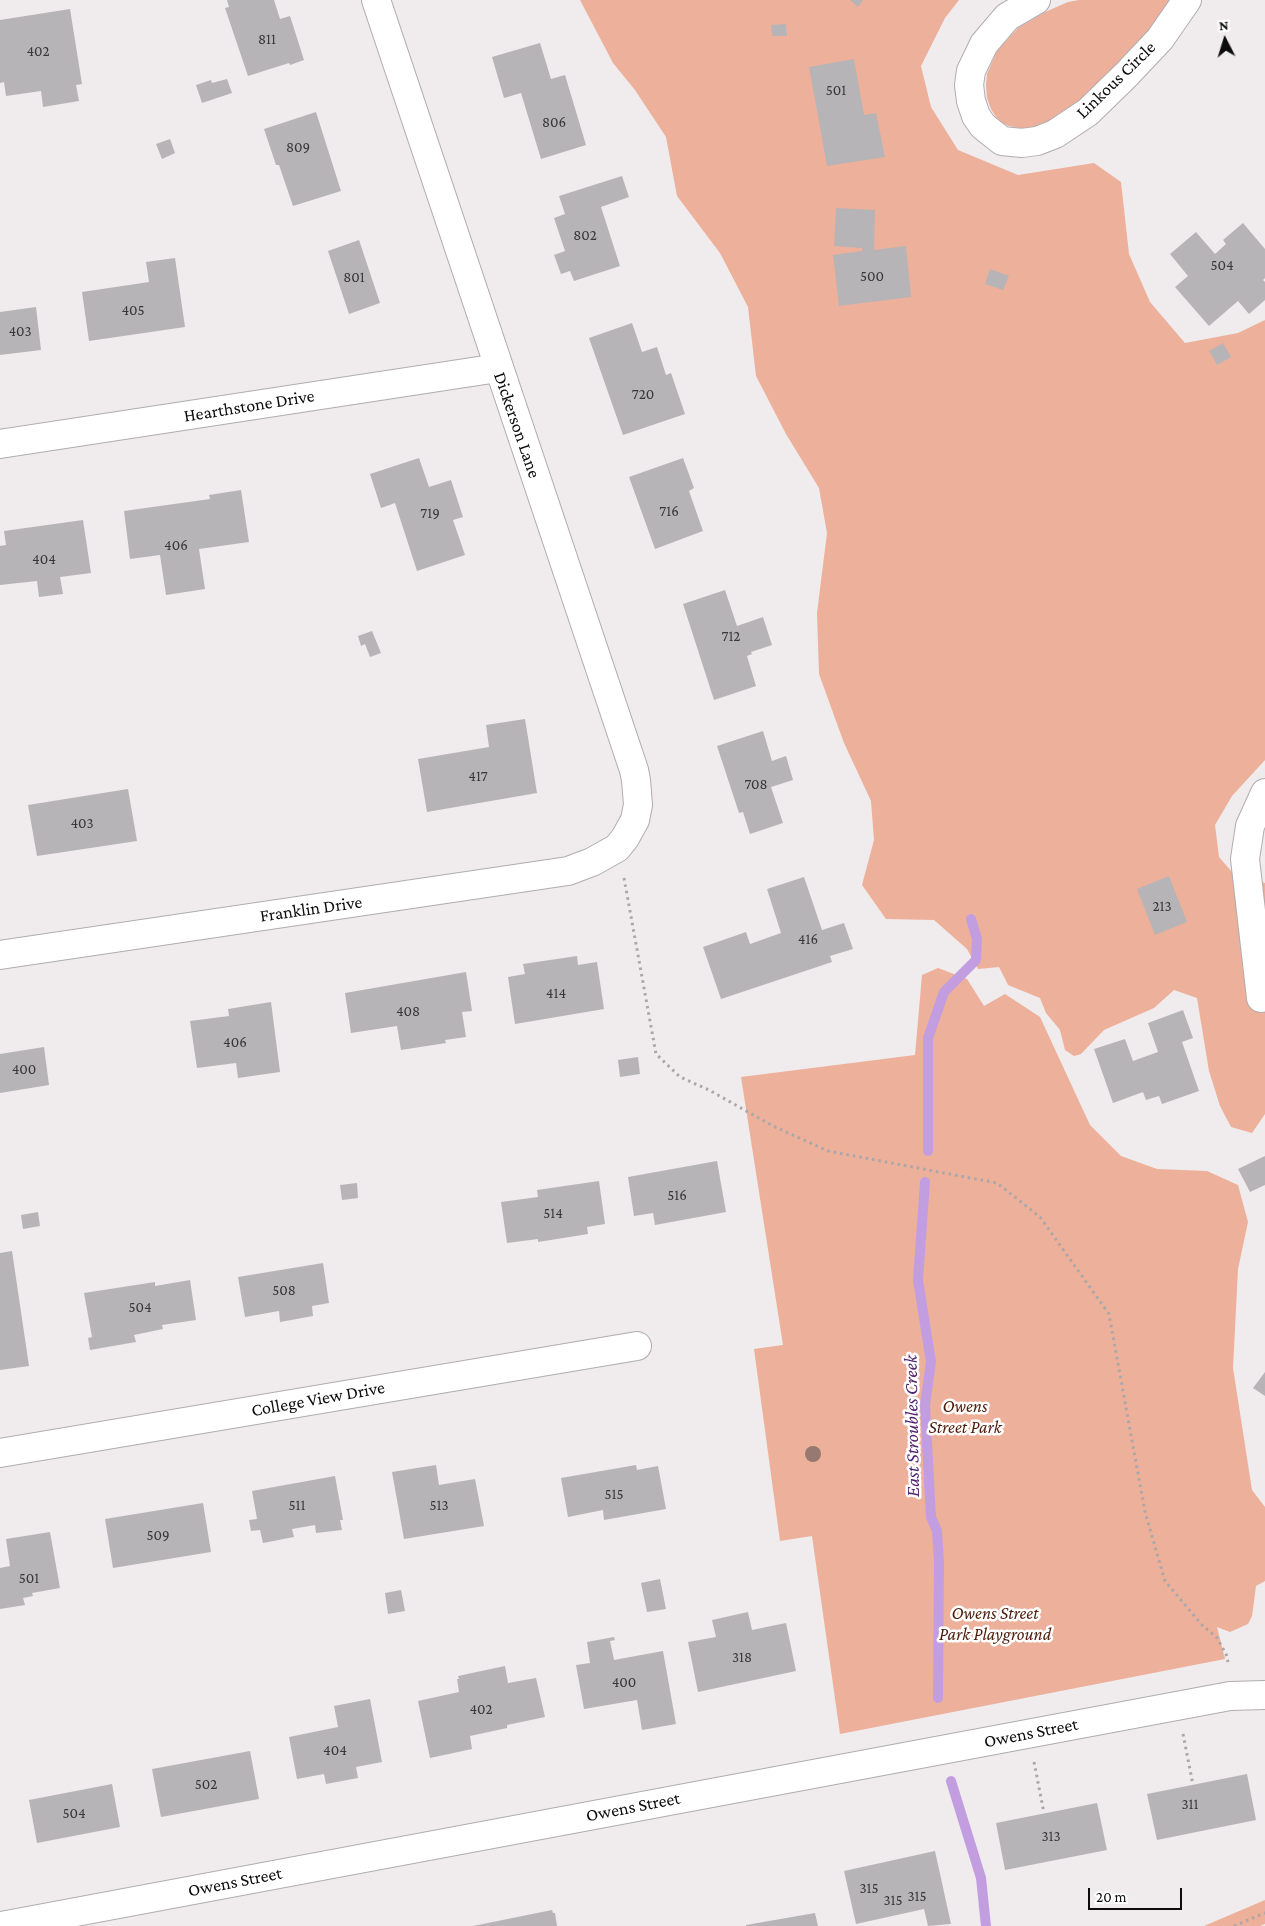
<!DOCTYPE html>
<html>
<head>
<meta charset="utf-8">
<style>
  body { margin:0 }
  #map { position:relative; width:1265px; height:1926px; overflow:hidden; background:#f0ebed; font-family:"Crimson Pro",serif }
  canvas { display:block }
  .north { position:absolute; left:1200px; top:15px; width:50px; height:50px; -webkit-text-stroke:4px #fff; paint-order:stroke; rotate:355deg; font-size:14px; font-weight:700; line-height:20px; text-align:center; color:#0d0c0c }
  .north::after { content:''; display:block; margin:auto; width:18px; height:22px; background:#0d0c0c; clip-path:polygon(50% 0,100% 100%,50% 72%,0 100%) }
  .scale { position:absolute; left:1088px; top:1888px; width:94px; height:22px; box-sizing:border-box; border:2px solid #0d0c0c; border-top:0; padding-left:6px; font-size:15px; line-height:18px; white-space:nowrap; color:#0d0c0c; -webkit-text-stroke:4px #fff; paint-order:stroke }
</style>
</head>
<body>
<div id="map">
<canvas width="1265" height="1926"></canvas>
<div class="north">N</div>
<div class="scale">20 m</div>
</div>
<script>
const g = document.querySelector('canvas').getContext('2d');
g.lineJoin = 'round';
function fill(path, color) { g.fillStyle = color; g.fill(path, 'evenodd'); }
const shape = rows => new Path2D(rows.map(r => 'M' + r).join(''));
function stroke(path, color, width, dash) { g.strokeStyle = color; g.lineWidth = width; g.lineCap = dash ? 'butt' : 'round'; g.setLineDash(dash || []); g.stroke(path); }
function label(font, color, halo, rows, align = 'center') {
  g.font = font + ' "Crimson Pro",serif'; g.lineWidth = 5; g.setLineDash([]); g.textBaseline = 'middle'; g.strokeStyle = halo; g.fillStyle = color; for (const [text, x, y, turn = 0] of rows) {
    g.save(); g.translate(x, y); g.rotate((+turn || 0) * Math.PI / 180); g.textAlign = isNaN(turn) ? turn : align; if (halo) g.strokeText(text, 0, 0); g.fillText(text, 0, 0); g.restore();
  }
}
const green = shape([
  [580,0,959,0,945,18,921,66,931,107,958,150,1018,175,1094,163,1121,182,1129,254,1150,302,1185,343,1238,333,1265,320,1265,760,1232,796,1215,825,1219,857,1232,872,1265,883,1265,1114,1252,1133,1231,1127,1220,1106,1209,1071,1197,998,1174,990,1154,1008,1104,1030,1081,1054,1074,1056,1065,1050,1060,1030,1046,1013,1040,998,1008,985,999,967,978,969,967,949,934,920,886,919,862,885,874,840,871,801,844,743,819,674,817,613,827,533,819,488,786,434,756,376,748,307,720,253,677,196,666,137,635,90,613,63],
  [1079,0,1175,0,1118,65,1080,101,1051,122,1036,127,1024,129,1009,126,1002,123,996,117,991,109,987,98,986,85,987,74,997,51,1018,28,1045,12,1068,2],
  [938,968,967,979,984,1006,1005,994,1040,1017,1090,1125,1121,1156,1157,1169,1207,1171,1238,1185,1248,1222,1238,1269,1233,1368,1252,1490,1265,1507,1265,1581,1256,1586,1252,1616,1248,1624,1230,1632,1217,1627,1225,1659,840,1734,812,1536,780,1541,754,1349,783,1345,741,1077,915,1055,922,975],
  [1265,1900,1265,1924,1260,1926,1204,1926]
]);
const stream = shape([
  [928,1151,928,1038,944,992,976,960,977,939,971,919],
  [925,1182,918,1280,931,1362,925,1405,931,1517,937,1531,939,1561,938,1698],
  [951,1781,981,1878,986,1926]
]);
const building = shape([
  [227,0,274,0,280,19,290,16,304,60,290,65,289,63,248,76,225,8,229,7],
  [850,0,863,0,858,7],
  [70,9,82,84,76,85,79,101,43,107,41,91,6,96,4,82,0,83,0,20],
  [786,24,787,36,772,36,771,25],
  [540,43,551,79,565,75,586,145,541,159,521,93,504,98,492,57],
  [854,59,864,115,876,113,885,157,827,166,809,67],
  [227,79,232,93,202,103,196,85,211,80,212,83],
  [316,112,341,191,293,206,279,165,276,165,264,129],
  [170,139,175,153,162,159,156,144],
  [622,176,629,197,601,207,620,266,574,281,570,271,561,274,554,255,565,251,554,218,565,214,559,196],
  [836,208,875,210,874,250,906,246,911,297,839,306,833,255,862,251,862,248,834,246],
  [1243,223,1265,249,1265,278,1263,280,1265,282,1265,300,1249,314,1238,301,1209,326,1175,287,1188,276,1170,254,1196,232,1215,254,1226,244,1223,240],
  [359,240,380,303,349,314,328,251],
  [175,258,185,327,89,341,82,292,149,282,146,262],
  [990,269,1009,276,1003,290,985,284],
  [36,307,41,350,0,355,0,312],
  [632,323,642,352,657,347,666,375,671,373,685,414,623,435,589,338],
  [1223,343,1231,357,1217,365,1209,351],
  [419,458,429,487,451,480,463,517,453,520,465,555,417,571,395,503,381,508,370,474],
  [683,458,694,488,689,491,703,531,655,549,629,477],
  [241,490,249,542,199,549,205,589,166,595,160,555,130,559,124,511,210,499,209,495],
  [83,520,91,573,60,577,63,594,39,597,37,581,0,585,0,546,6,545,4,531],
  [725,590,737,626,763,617,772,645,751,652,752,654,747,656,756,686,714,700,683,604],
  [372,631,381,653,370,657,365,644,361,646,358,636],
  [525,719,537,793,427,812,418,759,489,747,486,725],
  [763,731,772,761,786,756,793,780,771,787,783,823,750,834,743,812,739,813,717,746],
  [128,789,137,841,37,856,28,805],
  [1169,876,1187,922,1155,935,1137,889],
  [804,877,822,930,844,923,853,949,830,956,832,962,721,999,703,947,746,932,750,944,781,933,767,889],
  [577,956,578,965,597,962,604,1009,515,1024,508,977,525,974,523,964],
  [466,972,472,1011,462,1012,466,1037,445,1040,446,1043,401,1050,397,1026,351,1033,345,993],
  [271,1002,280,1072,238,1078,236,1063,197,1068,190,1021,229,1016,228,1009],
  [1183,1010,1193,1038,1182,1042,1199,1091,1162,1104,1159,1096,1146,1100,1143,1092,1113,1103,1094,1049,1125,1039,1133,1061,1158,1052,1148,1023],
  [44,1047,49,1085,0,1093,0,1054],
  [638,1057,640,1074,620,1077,618,1060],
  [1265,1156,1265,1185,1250,1192,1238,1169],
  [717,1161,726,1212,655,1225,653,1213,634,1216,628,1177],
  [599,1181,605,1224,587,1227,588,1234,538,1242,538,1239,507,1243,501,1202,538,1197,537,1190],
  [357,1183,358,1198,342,1200,340,1185],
  [38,1212,40,1226,23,1229,21,1215],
  [12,1251,29,1366,0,1370,0,1253],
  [323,1263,329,1303,312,1306,313,1316,280,1322,279,1311,245,1317,238,1277],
  [190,1280,196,1320,162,1325,163,1329,134,1335,136,1342,90,1350,88,1338,92,1337,84,1293,155,1282,155,1286],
  [1265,1372,1265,1396,1253,1388],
  [436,1465,439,1485,475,1479,484,1526,404,1539,392,1472],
  [636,1465,637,1470,658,1466,666,1509,604,1520,603,1510,568,1517,561,1478],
  [335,1476,343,1520,340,1520,342,1530,316,1533,315,1525,292,1529,294,1537,263,1543,260,1530,251,1531,249,1520,257,1519,252,1491],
  [203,1503,211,1552,113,1568,105,1519],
  [50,1532,60,1588,32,1593,33,1596,23,1598,25,1605,0,1609,0,1568,10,1566,6,1539],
  [660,1579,666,1609,647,1612,641,1583],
  [401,1590,405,1611,388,1614,385,1593],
  [748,1612,752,1630,786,1623,796,1671,698,1692,688,1642,716,1637,712,1620],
  [614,1637,615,1640,610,1641,614,1660,663,1651,676,1724,642,1730,637,1700,584,1709,576,1665,590,1663,587,1642],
  [505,1666,508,1683,536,1678,545,1717,507,1725,507,1728,470,1736,472,1749,430,1758,418,1701,459,1692,457,1679,459,1679,458,1676],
  [370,1699,382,1762,356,1767,358,1778,326,1784,324,1774,297,1779,289,1737,338,1727,334,1706],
  [250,1751,259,1799,161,1817,152,1769],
  [1247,1774,1256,1820,1157,1840,1147,1794],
  [112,1784,120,1827,37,1843,29,1800],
  [1097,1803,1107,1850,1005,1870,996,1823],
  [935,1851,951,1924,928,1926,924,1909,856,1924,844,1871],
  [552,1910,553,1913,555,1913,557,1926,473,1926],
  [815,1913,818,1926,746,1926,746,1925]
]);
const path = shape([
  [624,878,656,1054,680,1077,709,1090,773,1126,828,1151,997,1183,1040,1217,1109,1314,1145,1512,1165,1581,1202,1625,1217,1638,1226,1654,1228,1662],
  [1183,1734,1193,1785],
  [1034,1762,1044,1813],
  [1234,1926,1265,1913]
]);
const minor = shape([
  [1036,0,1007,17,984,44,971,71,969,85,971,101,976,116,983,126,1002,141,1022,143,1037,141,1055,134,1088,112,1126,75,1160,39,1187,0],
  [0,444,498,368],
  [0,955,568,871,592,862,617,848,625,838,635,820,638,805,636,780,634,770,376,0],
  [1261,998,1245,859,1250,826,1265,793],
  [0,1453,637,1346],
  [1,1926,1230,1696,1265,1695]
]);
const trees = [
  [813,1454]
];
const numberNames = [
  ["811",267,39],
  ["402",38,51],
  ["501",836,90],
  ["806",554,122],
  ["809",298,147],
  ["802",585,235],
  ["504",1222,265],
  ["500",872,276],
  ["801",354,277],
  ["405",133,310],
  ["403",20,331],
  ["720",643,394],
  ["716",669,511],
  ["719",430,513],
  ["406",176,545],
  ["404",44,559],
  ["712",731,636],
  ["417",478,776],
  ["708",756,784],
  ["403",82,823],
  ["213",1162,906],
  ["416",808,939],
  ["414",556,993],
  ["408",408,1011],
  ["406",235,1042],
  ["400",24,1069],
  ["516",677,1195],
  ["514",553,1213],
  ["508",284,1290],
  ["504",140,1307],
  ["515",614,1494],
  ["511",297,1505],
  ["513",439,1505],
  ["509",158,1535],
  ["501",29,1578],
  ["318",742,1657],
  ["400",624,1682],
  ["402",481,1709],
  ["404",335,1750],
  ["502",206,1784],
  ["311",1190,1804],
  ["504",74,1813],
  ["313",1051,1836],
  ["315",869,1888],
  ["315",917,1896],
  ["315",893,1900]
];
const streetNames = [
  ["Linkous Circle",1116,80,-44],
  ["Hearthstone Drive",249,406,-9],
  ["Dickerson Lane",517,425,71],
  ["Franklin Drive",311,909,-8],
  ["College View Drive",318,1399,-10],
  ["Owens Street",1031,1733,-11],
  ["Owens Street",633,1807,-11],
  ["Owens Street",235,1882,-11]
];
const parkNames = [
  ["Owens",965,1406],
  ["Street Park",965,1427],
  ["Owens Street",995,1613],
  ["Park Playground",995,1634]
];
const waterNames = [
  ["East Stroubles Creek",912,1426,-91]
];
fill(green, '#edb09a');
stroke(stream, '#c29ee1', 10);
fill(building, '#b7b4b7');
stroke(minor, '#b1acae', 30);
stroke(path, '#aba7a9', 3, [2.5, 4]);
stroke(minor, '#fff', 28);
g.fillStyle = '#967970';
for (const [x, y] of trees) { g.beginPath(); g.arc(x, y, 8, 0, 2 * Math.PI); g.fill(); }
label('15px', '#383637', null, numberNames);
label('18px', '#0d0c0c', '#fff', streetNames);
label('italic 18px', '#4d1c0a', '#fff', parkNames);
label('italic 19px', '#512370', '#fff', waterNames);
</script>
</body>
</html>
